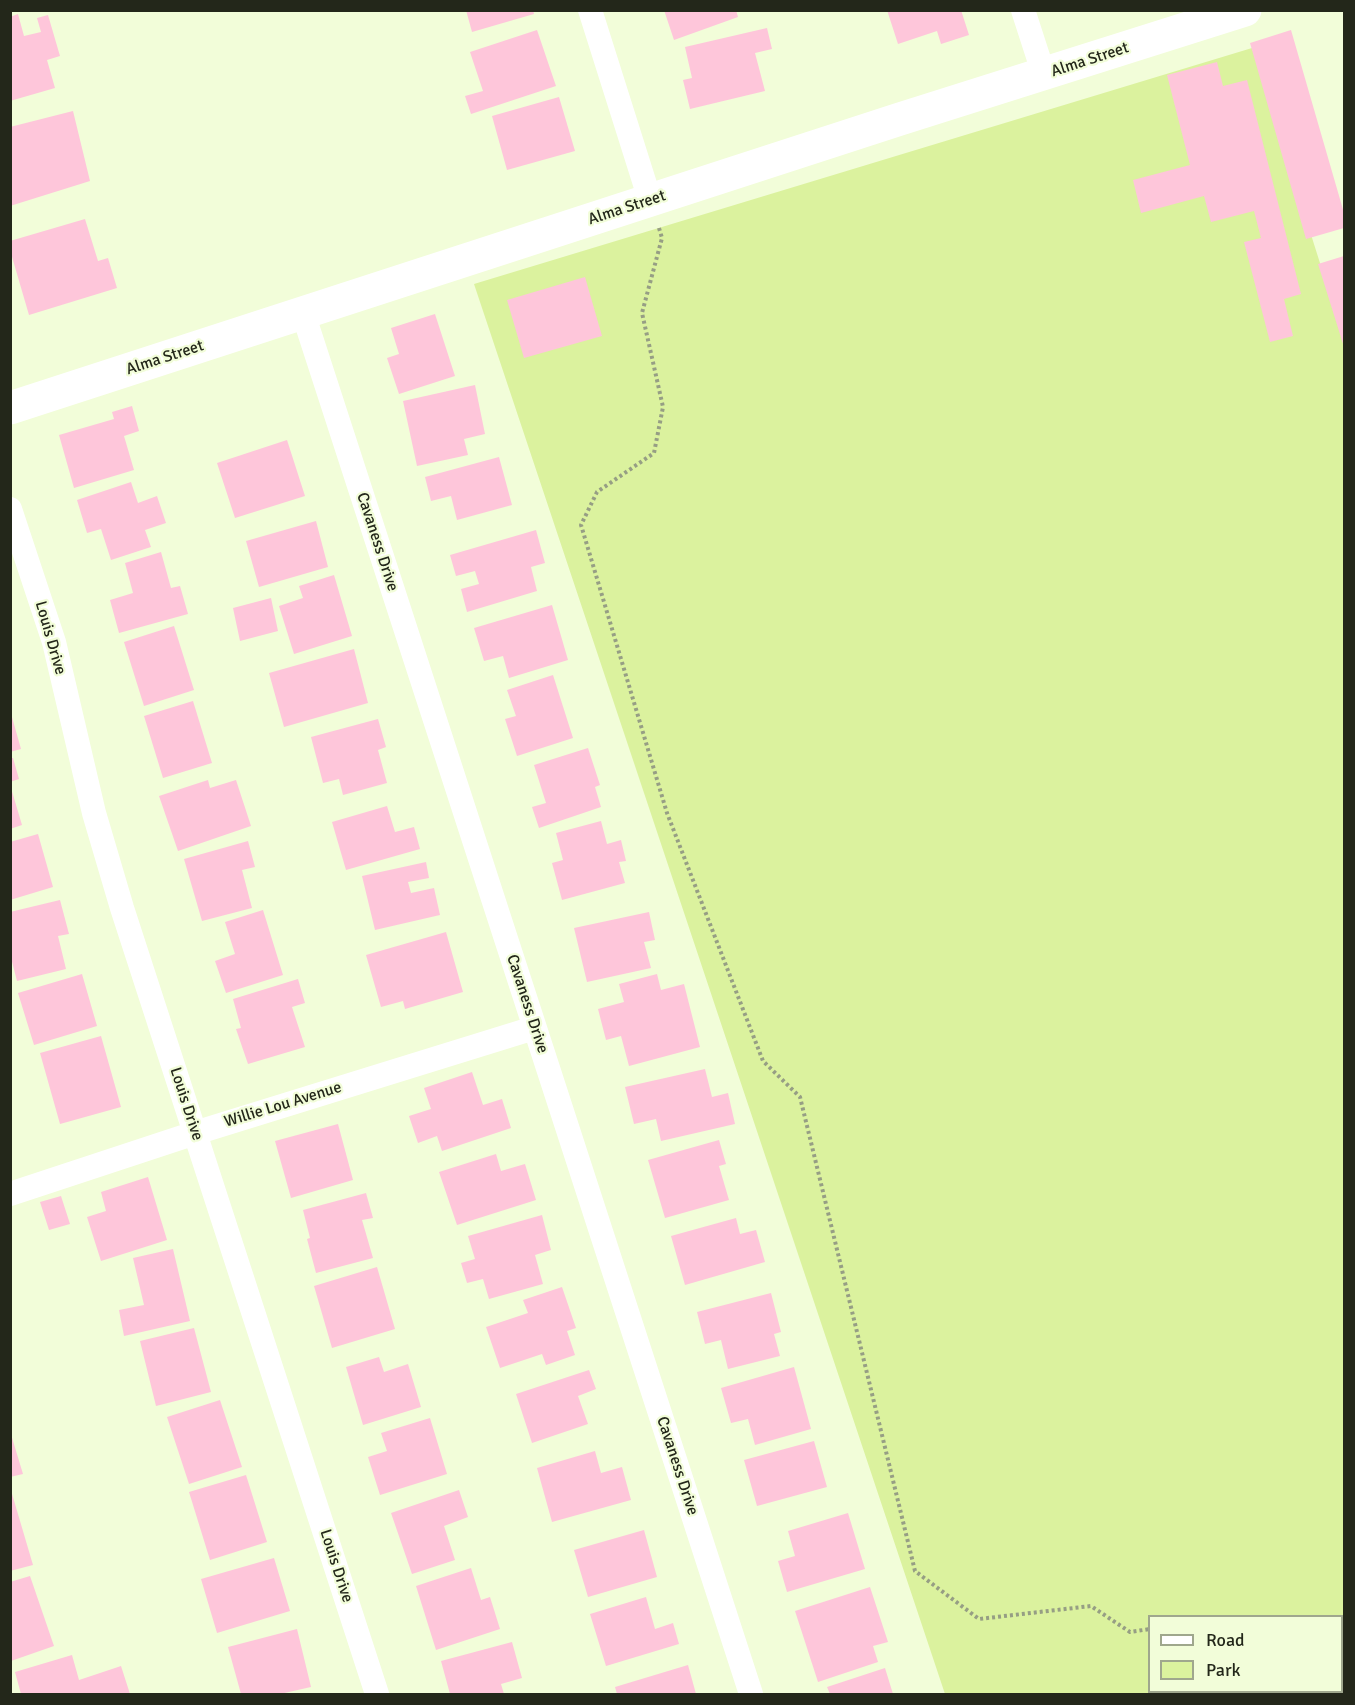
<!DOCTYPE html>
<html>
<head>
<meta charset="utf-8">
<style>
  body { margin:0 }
  #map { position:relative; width:1355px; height:1705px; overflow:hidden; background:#f2fdd9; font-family:Signika,sans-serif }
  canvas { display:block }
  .frame { position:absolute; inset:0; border:12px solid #23271a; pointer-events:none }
  .legend { position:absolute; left:1148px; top:1615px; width:195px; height:78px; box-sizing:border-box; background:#f2fdd9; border:2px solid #9fa78d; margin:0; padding:8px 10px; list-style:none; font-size:18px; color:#23271a }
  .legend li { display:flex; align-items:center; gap:12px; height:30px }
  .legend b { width:30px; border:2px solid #9fa78d }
</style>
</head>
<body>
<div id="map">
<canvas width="1355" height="1705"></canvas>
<div class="frame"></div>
<ul class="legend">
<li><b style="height:8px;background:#fff"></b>Road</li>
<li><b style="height:16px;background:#dbf29e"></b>Park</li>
</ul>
</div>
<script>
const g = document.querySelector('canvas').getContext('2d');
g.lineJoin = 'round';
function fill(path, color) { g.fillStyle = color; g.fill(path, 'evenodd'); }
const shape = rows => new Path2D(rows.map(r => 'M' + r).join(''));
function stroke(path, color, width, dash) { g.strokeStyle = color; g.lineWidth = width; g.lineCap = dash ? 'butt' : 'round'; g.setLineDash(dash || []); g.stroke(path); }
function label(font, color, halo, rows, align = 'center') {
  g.font = font + ' Signika,sans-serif'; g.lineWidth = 4.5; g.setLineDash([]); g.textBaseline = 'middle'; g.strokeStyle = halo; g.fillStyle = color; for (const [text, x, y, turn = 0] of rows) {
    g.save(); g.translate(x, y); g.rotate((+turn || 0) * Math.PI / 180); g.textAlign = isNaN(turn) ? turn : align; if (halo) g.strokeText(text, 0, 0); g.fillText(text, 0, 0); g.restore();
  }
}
const green = shape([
  [1252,48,1344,339,1344,1694,945,1694,474,284],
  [1150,1616,1342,1616,1342,1692,1150,1692]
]);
const building = shape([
  [466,10,533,10,534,14,472,32],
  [664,10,736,10,738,17,674,40],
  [887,10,961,10,969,35,941,44,937,31,898,44],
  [18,14,24,36,41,32,37,18,48,15,60,56,47,60,55,88,10,101,10,17],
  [767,28,772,49,755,53,765,91,690,109,683,80,692,78,685,47],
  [537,30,556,86,471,114,465,96,483,91,470,52],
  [1291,30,1344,213,1344,228,1306,239,1250,43],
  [1217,62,1223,86,1247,80,1301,294,1284,299,1293,336,1270,342,1244,242,1261,238,1254,211,1211,222,1204,196,1141,213,1133,180,1190,165,1167,75],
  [559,97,575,151,507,170,492,116],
  [73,111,90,181,10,206,10,127],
  [85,219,98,261,108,258,117,288,29,315,10,250,10,241],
  [1344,256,1344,347,1318,264],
  [585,277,602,336,524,358,507,300],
  [435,314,455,376,399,394,387,358,399,354,391,328],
  [475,385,485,434,464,439,468,455,417,466,403,401],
  [132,406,139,431,124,436,134,470,74,488,59,435,114,419,112,412],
  [287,440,305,496,235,518,217,463],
  [499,457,512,505,457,520,451,496,431,501,425,477],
  [131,482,138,503,157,496,166,523,145,530,151,547,111,560,101,529,87,533,77,500],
  [316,521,328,567,259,587,246,541],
  [536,530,545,563,531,567,537,591,467,612,461,589,479,584,475,571,456,576,450,555],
  [161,552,171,588,180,586,188,614,119,633,110,600,133,593,125,563],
  [334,575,352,636,294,654,279,606,303,598,299,586],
  [271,598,278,631,240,641,233,608],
  [552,605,568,660,509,678,503,656,484,661,474,628],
  [174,626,194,690,144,706,124,642],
  [354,649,368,703,284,727,269,673],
  [553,675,573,738,517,756,505,719,516,716,507,690],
  [193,701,212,763,163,778,144,716],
  [10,710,21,749,10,752],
  [378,719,386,747,378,750,387,783,343,795,339,779,323,783,311,737],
  [588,748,600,785,595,787,601,807,539,828,532,807,546,803,534,765],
  [10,758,13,758,19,779,10,782],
  [208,780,210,788,236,780,251,826,178,851,159,796],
  [11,788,22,825,10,829,10,789],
  [387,806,395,832,414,827,420,849,346,870,332,822],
  [601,821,607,844,621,840,626,861,619,862,625,883,562,900,552,863,563,860,556,833],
  [38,834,53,887,10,900,10,842],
  [248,841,255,867,242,870,252,908,202,921,184,859],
  [426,862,429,878,408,882,411,893,434,888,440,915,375,930,362,876],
  [60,900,69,934,58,936,66,969,17,981,10,954,10,912],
  [263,910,283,975,226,993,215,961,235,954,225,922],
  [649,912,655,940,644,942,651,968,587,982,574,928],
  [446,932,463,992,405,1009,403,1001,381,1007,366,955],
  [82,974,97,1026,34,1045,18,993],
  [657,974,661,990,684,984,700,1047,629,1066,621,1036,606,1040,598,1009,624,1002,619,984],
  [298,979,305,1003,292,1007,305,1047,248,1064,236,1029,241,1028,233,999],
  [101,1036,121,1107,60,1124,40,1053],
  [705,1069,712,1097,728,1093,735,1124,661,1141,656,1119,634,1124,625,1087],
  [472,1072,483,1105,502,1099,511,1128,442,1151,437,1136,418,1143,409,1116,431,1109,424,1088],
  [338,1124,353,1180,291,1198,275,1141],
  [719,1140,726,1164,719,1166,729,1200,665,1218,648,1160],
  [496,1154,501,1171,525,1164,536,1200,457,1225,439,1172],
  [148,1177,167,1240,101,1261,87,1217,106,1211,101,1192],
  [366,1193,373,1218,362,1220,373,1258,316,1273,307,1239,310,1238,303,1210],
  [61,1196,70,1224,49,1230,40,1202],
  [542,1215,551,1250,535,1255,543,1284,489,1299,483,1279,467,1283,461,1263,475,1259,468,1236],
  [736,1218,740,1234,756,1230,765,1262,685,1285,671,1236],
  [173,1249,190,1321,124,1336,119,1310,144,1305,133,1258],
  [377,1267,395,1329,332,1348,314,1286],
  [562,1287,576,1328,567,1331,575,1355,546,1365,542,1354,500,1368,486,1327,528,1313,523,1300],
  [771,1293,781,1332,774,1334,780,1356,728,1369,721,1340,705,1344,697,1312],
  [194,1328,211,1392,156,1406,140,1341],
  [379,1357,384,1372,408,1364,421,1407,363,1425,346,1367],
  [794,1367,811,1429,755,1445,748,1419,731,1423,721,1388],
  [589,1370,596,1389,578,1396,588,1424,532,1443,516,1394],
  [220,1400,242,1467,189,1484,167,1417],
  [430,1418,447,1474,380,1495,368,1457,387,1451,381,1433],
  [10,1431,23,1474,10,1477],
  [814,1441,827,1487,757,1506,744,1460],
  [595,1451,601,1473,622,1467,631,1500,552,1522,537,1468],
  [246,1475,267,1542,210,1560,189,1492],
  [10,1487,33,1565,10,1571],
  [459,1490,468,1517,444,1526,455,1560,412,1574,391,1513],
  [848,1513,865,1569,787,1592,778,1561,795,1556,788,1531],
  [644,1530,657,1577,588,1597,574,1550],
  [274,1558,290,1611,217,1633,201,1579],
  [471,1568,481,1600,490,1597,500,1629,436,1650,416,1586],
  [30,1576,54,1646,11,1661,10,1582],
  [870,1587,888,1642,873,1646,878,1662,818,1682,795,1611],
  [646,1597,655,1629,673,1623,679,1644,606,1666,590,1614],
  [297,1629,311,1687,280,1694,241,1694,228,1647],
  [512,1642,522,1678,501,1684,504,1694,450,1694,441,1661],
  [72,1655,79,1680,121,1666,130,1694,21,1694,15,1672],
  [688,1665,696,1694,617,1694,615,1687],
  [885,1668,893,1694,830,1694,827,1687]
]);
const path = shape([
  [659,228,662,238,642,313,663,407,654,453,597,492,581,525,667,813,763,1061,800,1097,915,1571,979,1619,1091,1606,1130,1632,1150,1629],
  [1193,1692,1193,1694]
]);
const street = shape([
  [590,10,650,200],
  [1023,10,1044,75],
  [303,313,751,1694],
  [10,509,54,642,94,813,122,908,377,1694],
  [10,1194,195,1133,534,1028]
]);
const secondary = shape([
  [10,408,900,119,1245,10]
]);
const streetNames = [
  ["Alma Street",1090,60,-18],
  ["Alma Street",627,208,-18],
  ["Alma Street",165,358,-18],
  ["Cavaness Drive",377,542,72],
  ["Louis Drive",50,638,74],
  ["Cavaness Drive",527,1004,72],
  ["Louis Drive",186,1104,72],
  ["Willie Lou Avenue",283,1105,-17],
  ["Cavaness Drive",677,1466,72],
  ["Louis Drive",336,1566,72]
];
fill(green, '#dbf29e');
fill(building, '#fec6da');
stroke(path, '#969e84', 4, [3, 3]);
stroke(street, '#fff', 24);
stroke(secondary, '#fff', 33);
label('16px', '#23271a', '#f2fdd9', streetNames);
</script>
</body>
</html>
